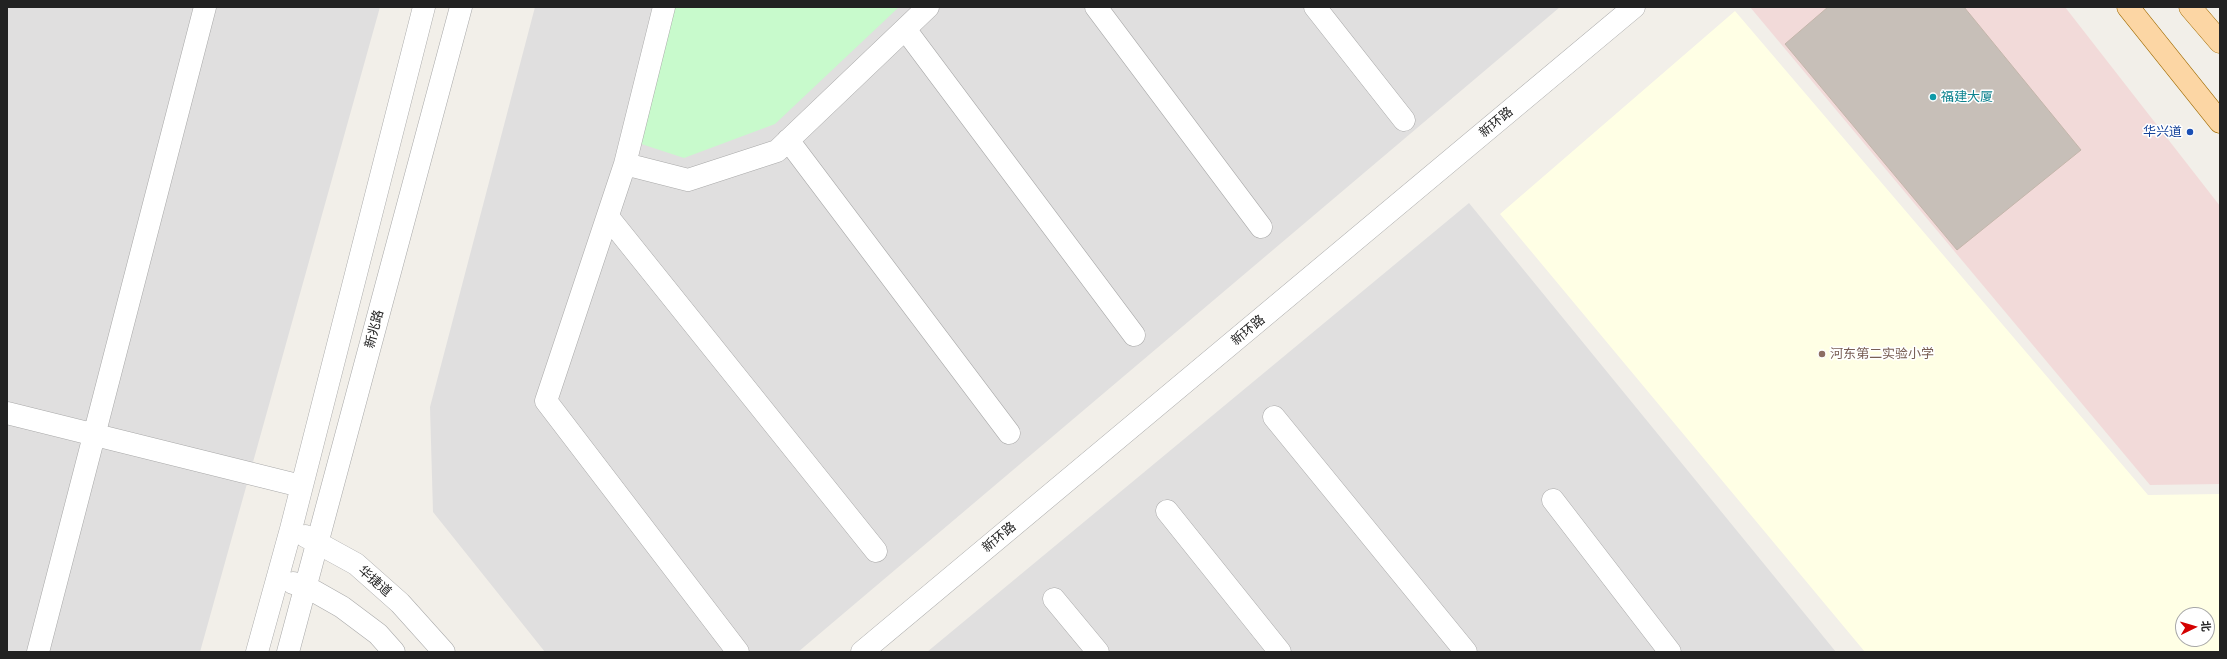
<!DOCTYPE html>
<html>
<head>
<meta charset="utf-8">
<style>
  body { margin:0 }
  #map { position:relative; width:2227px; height:659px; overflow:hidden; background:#f2efe9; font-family:"Exo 2","Noto Sans SC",sans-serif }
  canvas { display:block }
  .frame { position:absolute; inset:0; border:8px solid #222; pointer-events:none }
  .north { position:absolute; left:2175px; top:607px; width:40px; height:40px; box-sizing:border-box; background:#fff; border:1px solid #a7a7a7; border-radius:50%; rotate:85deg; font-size:11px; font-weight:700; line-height:16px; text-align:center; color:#222 }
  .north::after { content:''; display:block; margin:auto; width:14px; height:18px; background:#d40000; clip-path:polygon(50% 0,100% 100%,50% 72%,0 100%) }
</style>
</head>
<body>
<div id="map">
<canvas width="2227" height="659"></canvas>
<div class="frame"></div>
<div class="north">北</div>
</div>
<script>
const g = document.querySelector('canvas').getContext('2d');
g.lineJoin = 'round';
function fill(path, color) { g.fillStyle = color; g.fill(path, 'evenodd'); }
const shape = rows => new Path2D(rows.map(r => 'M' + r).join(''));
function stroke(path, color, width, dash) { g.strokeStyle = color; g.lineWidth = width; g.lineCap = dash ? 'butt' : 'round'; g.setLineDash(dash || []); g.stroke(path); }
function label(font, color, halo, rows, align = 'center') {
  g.font = font + ' "Exo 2","Noto Sans SC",sans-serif'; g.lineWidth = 3; g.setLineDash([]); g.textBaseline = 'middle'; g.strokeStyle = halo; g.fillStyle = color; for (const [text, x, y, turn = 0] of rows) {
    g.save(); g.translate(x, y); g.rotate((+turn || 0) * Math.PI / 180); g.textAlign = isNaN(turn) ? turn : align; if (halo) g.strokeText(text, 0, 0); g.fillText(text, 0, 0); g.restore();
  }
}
const residential = shape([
  [7,7,380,7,200,652,7,652],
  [535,7,1560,7,798,652,545,652,433,512,430,407],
  [1469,203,1836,652,927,652]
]);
const commercial = shape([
  [1750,7,2065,7,2220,206,2220,484,2150,485]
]);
const education = shape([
  [1735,11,2148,495,2220,494,2220,652,1865,652,1500,214],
  [2183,615,2207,615,2207,639,2183,639]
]);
const park = shape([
  [659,7,899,7,775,124,684,158,623,138]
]);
const building = shape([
  [1828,7,1964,7,2081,150,1957,250,1785,44,1828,7]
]);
const minor = shape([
  [664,7,625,164,546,401,738,652],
  [1096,7,1261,227],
  [1315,7,1404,120],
  [905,29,1134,335],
  [788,140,1009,433],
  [625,164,688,180,777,151,928,7],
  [608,217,876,551],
  [7,413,301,486],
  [1274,417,1466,652],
  [1553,500,1670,652],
  [1167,511,1280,652],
  [305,536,356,564,400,603,444,652],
  [293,583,305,586,342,607,378,634,394,652],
  [1054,599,1098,652],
  [38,652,205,7],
  [257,652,291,529,424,7],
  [288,652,461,7],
  [862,652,1634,7]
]);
const major = shape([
  [2128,7,2220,122],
  [2190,7,2220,42]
]);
const markers = [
  [1933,97,4,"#0f9aa8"],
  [2190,132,4,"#1a4fb4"],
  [1822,354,4,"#8d6e63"]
];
const cultureNames = [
  ["福建大厦",1941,97]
];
const streetNames = [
  ["新环路",1496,122,-40],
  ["新兆路",374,329,-75],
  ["新环路",1248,330,-40],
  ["新环路",999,537,-40],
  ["华捷道",375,581,41]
];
const transitNames = [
  ["华兴道",2182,132]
];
const educationNames = [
  ["河东第二实验小学",1830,354]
];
fill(residential, '#e0dfdf');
fill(commercial, '#f2dad9');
fill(education, '#ffffe5');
fill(park, '#c8facc');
fill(building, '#c7bfb8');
stroke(building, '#c4b6ab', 1);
stroke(minor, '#a9a9a9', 23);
stroke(major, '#a06b00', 23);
stroke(minor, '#fff', 22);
stroke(major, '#fcd6a4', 22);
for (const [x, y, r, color] of markers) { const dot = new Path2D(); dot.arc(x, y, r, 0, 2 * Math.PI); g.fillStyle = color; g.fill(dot); stroke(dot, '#fff', 1.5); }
label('13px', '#0d838f', '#fff', cultureNames, 'left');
label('13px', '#222', '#fff', streetNames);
label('13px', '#164399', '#fff', transitNames, 'right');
label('13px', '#785e54', '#fff', educationNames, 'left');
</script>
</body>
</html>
